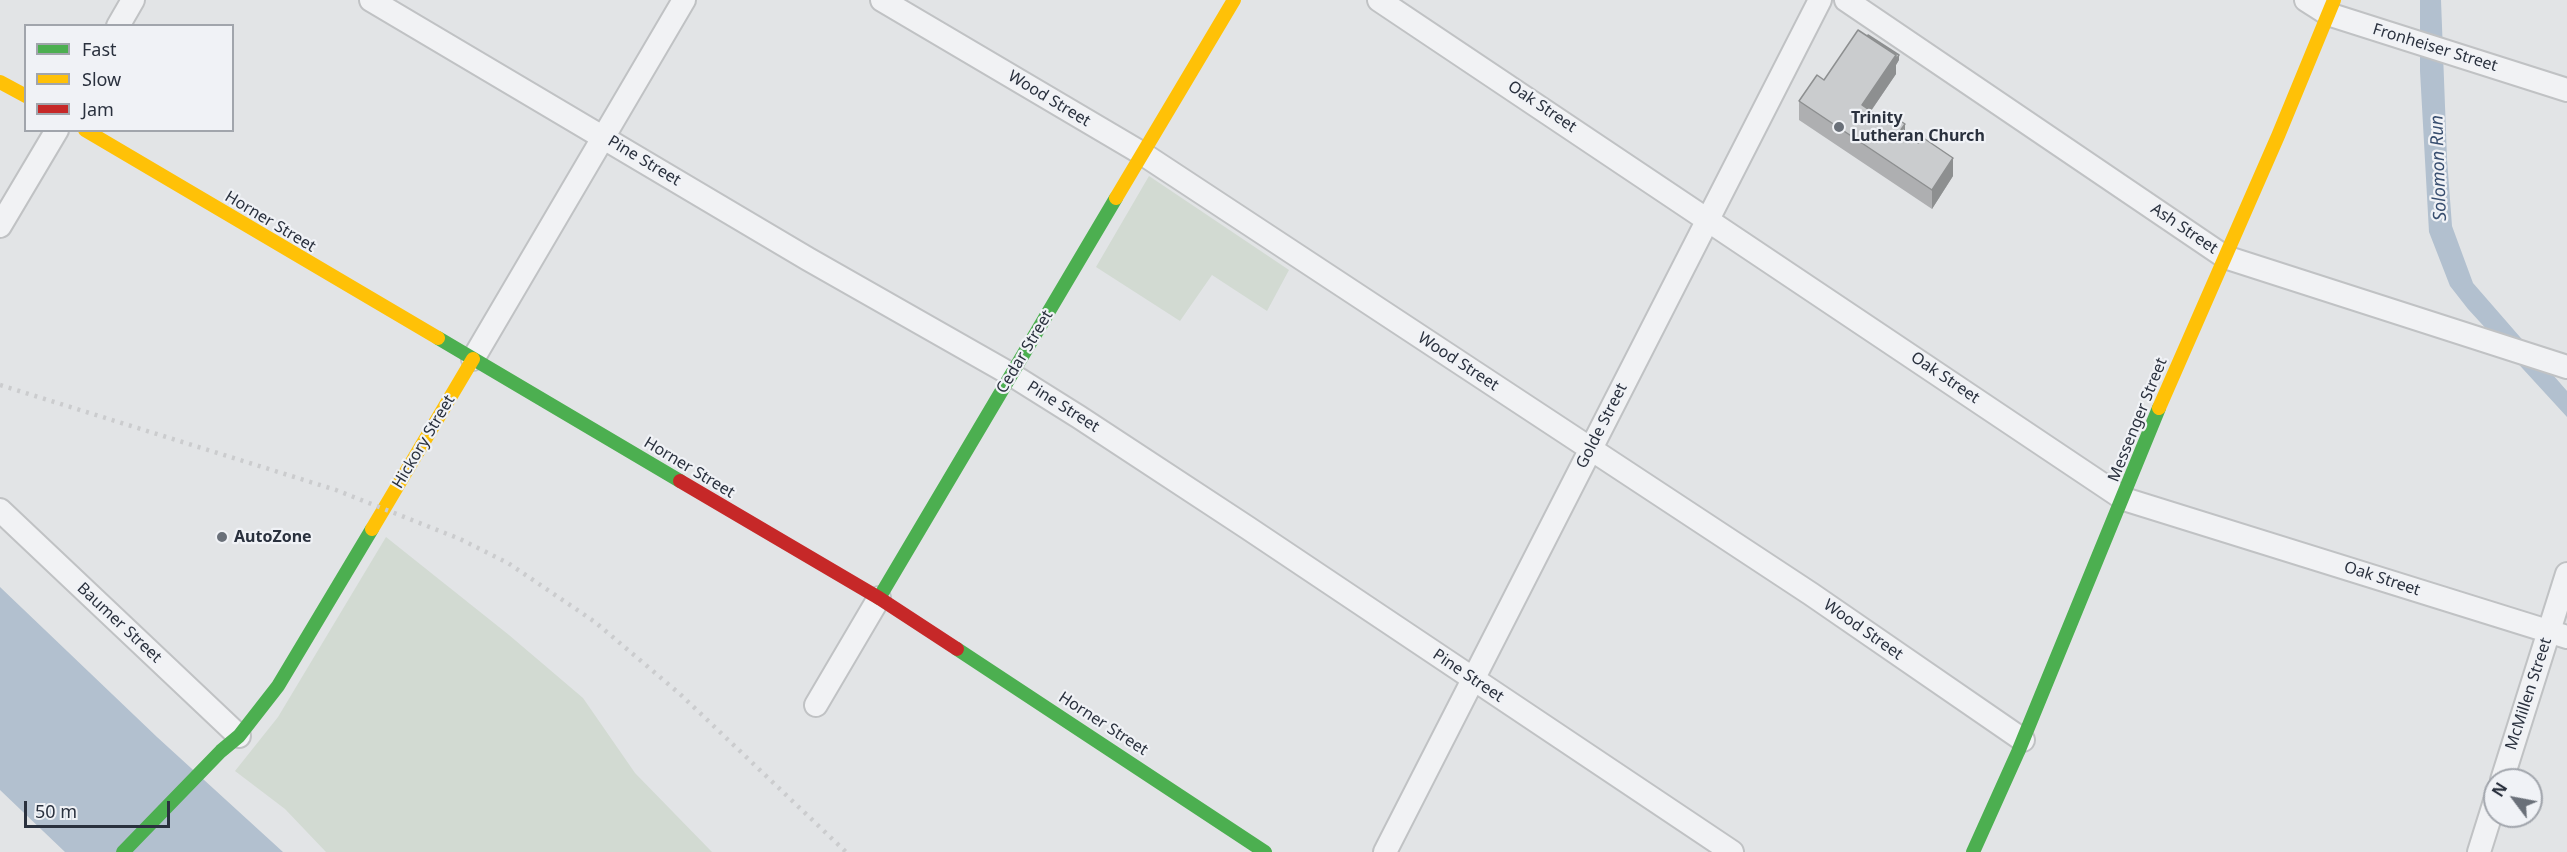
<!DOCTYPE html>
<html>
<head>
<meta charset="utf-8">
<style>
  body { margin:0 }
  #map { position:relative; width:2567px; height:852px; overflow:hidden; background:#e2e4e6; font-family:"Noto Sans",sans-serif }
  canvas { display:block }
  .legend { position:absolute; left:24px; top:24px; width:210px; height:108px; box-sizing:border-box; background:#f0f2f6; border:2px solid #a1a5ac; margin:0; padding:8px 10px; list-style:none; font-size:18px; color:#2a313e }
  .legend li { display:flex; align-items:center; gap:12px; height:30px }
  .legend b { width:30px; border:2px solid #a1a5ac }
  .north { position:absolute; left:2483px; top:768px; width:60px; height:60px; box-sizing:border-box; background:#f0f2f6; border:2px solid #a1a5ac; border-radius:50%; rotate:302deg; font-size:16px; font-weight:700; line-height:24px; text-align:center; color:#2a313e }
  .north::after { content:''; display:block; margin:auto; width:21px; height:27px; background:#6a7079; clip-path:polygon(50% 0,100% 100%,50% 72%,0 100%) }
  .scale { position:absolute; left:24px; top:801px; width:146px; height:27px; box-sizing:border-box; border:3px solid #2a313e; border-top:0; padding-left:8px; font-size:18px; line-height:21px; white-space:nowrap; color:#2a313e; -webkit-text-stroke:4px #f0f2f6; paint-order:stroke }
</style>
</head>
<body>
<div id="map">
<canvas width="2567" height="852"></canvas>
<ul class="legend">
<li><b style="height:8px;background:#4caf50"></b>Fast</li>
<li><b style="height:8px;background:#ffc107"></b>Slow</li>
<li><b style="height:8px;background:#c62828"></b>Jam</li>
</ul>
<div class="north">N</div>
<div class="scale">50 m</div>
</div>
<script>
const g = document.querySelector('canvas').getContext('2d');
g.lineJoin = 'round';
function fill(path, color) { g.fillStyle = color; g.fill(path, 'evenodd'); }
const shape = rows => new Path2D(rows.map(r => 'M' + r).join(''));
function stroke(path, color, width, dash) { g.strokeStyle = color; g.lineWidth = width; g.lineCap = dash ? 'butt' : 'round'; g.setLineDash(dash || []); g.stroke(path); }
function label(font, color, halo, rows, align = 'center') {
  g.font = font + ' "Noto Sans",sans-serif'; g.lineWidth = 4.5; g.setLineDash([]); g.textBaseline = 'middle'; g.strokeStyle = halo; g.fillStyle = color; for (const [text, x, y, turn = 0] of rows) {
    g.save(); g.translate(x, y); g.rotate((+turn || 0) * Math.PI / 180); g.textAlign = isNaN(turn) ? turn : align; if (halo) g.strokeText(text, 0, 0); g.fillText(text, 0, 0); g.restore();
  }
}
const green = shape([
  [1149,176,1289,270,1267,311,1212,275,1180,321,1096,267],
  [386,537,509,635,583,698,635,773,712,852,326,852,285,809,235,771,278,717]
]);
const water = shape([
  [2420,0,2441,0,2447,159,2452,226,2473,283,2567,391,2567,417,2468,309,2450,286,2429,232,2420,71],
  [0,587,157,737,283,852,65,852,0,790]
]);
const street = shape([
  [371,0,808,259,1012,375,1079,417,1248,528,1732,852],
  [882,0,1143,154,1811,594,2023,740],
  [1379,0,2124,499,2567,637],
  [1846,0,2225,257,2567,367],
  [2306,0,2328,14,2567,90],
  [118,26,133,0],
  [0,226,57,130],
  [473,359,684,0],
  [0,510,239,736],
  [816,705,879,598],
  [2502,780,2567,574],
  [1385,852,1820,0],
  [2479,852,2495,801]
]);
const fast = shape([
  [438,338,680,481],
  [879,598,1116,198],
  [957,649,1265,852],
  [123,852,221,751,239,736,278,686,372,529],
  [1973,852,2018,752,2159,408]
]);
const slow = shape([
  [0,82,26,96],
  [85,130,438,338],
  [1116,198,1234,0],
  [2159,408,2278,136,2334,0],
  [372,529,473,359]
]);
const jam = shape([
  [680,481,879,598,957,649]
]);
const rail = shape([
  [0,385,336,490,460,539,508,563,595,622,680,694,846,852]
]);
const wall = shape([
  [1899,60,1896,65,1896,74,1871,111,1905,134,1953,176,1932,209,1799,120,1799,101,1824,80]
]);
const shadedWall = shape([
  [1896,55,1899,55,1899,60,1896,65,1896,74,1862,124,1862,105],
  [1905,124,1905,143,1900,131],
  [1953,158,1953,176,1932,209,1932,190]
]);
const building = shape([
  [1858,30,1896,55,1862,105,1882,119,1887,112,1905,124,1900,131,1918,143,1922,137,1953,158,1932,190,1799,101,1817,75,1824,80,1858,30],
  [1868,35,1899,55,1896,60,1896,55,1868,36,1868,35]
]);
const markers = [
  [1839,127,6,"#6a7079"],
  [222,537,6,"#6a7079"]
];
const streetNames = [
  ["Fronheiser Street",2435,48,17],
  ["Wood Street",1049,99,31],
  ["Oak Street",1542,107,34],
  ["Pine Street",644,161,31],
  ["Horner Street",270,222,31],
  ["Ash Street",2184,229,34],
  ["Cedar Street",1025,352,-59],
  ["Wood Street",1458,362,33],
  ["Oak Street",1945,378,34],
  ["Pine Street",1063,407,32],
  ["Messenger Street",2138,420,-68],
  ["Golde Street",1602,426,-63],
  ["Hickory Street",424,442,-59],
  ["Horner Street",689,468,31],
  ["Oak Street",2382,579,18],
  ["Baumer Street",119,623,43],
  ["Wood Street",1863,630,35],
  ["Pine Street",1468,676,34],
  ["McMillen Street",2529,694,-72],
  ["Horner Street",1103,724,33]
];
const poiNames = [
  ["Trinity",1851,118],
  ["Lutheran Church",1851,136],
  ["AutoZone",234,537]
];
const waterNames = [
  ["Solomon Run",2439,168,-92]
];
fill(green, '#d2dad2');
fill(water, '#b2c0cf');
stroke(street, '#c0c2c4', 26);
stroke(street, '#f1f2f4', 22);
stroke(fast, '#4caf50', 14);
stroke(slow, '#ffc107', 14);
stroke(jam, '#c62828', 14);
stroke(rail, '#cbccce', 4.5, [3, 6]);
fill(wall, '#aeafb1');
fill(shadedWall, '#8d8f90');
fill(building, '#caccce');
stroke(building, '#8d8f90', 1.5);
for (const [x, y, r, color] of markers) { const dot = new Path2D(); dot.arc(x, y, r, 0, 2 * Math.PI); g.fillStyle = color; g.fill(dot); stroke(dot, '#f0f2f6', 2); }
label('16px', '#2a313e', '#f0f2f6', streetNames);
label('bold 16px', '#2a313e', '#f0f2f6', poiNames, 'left');
label('italic 18px', '#384e6f', '#f0f2f6', waterNames);
</script>
</body>
</html>
